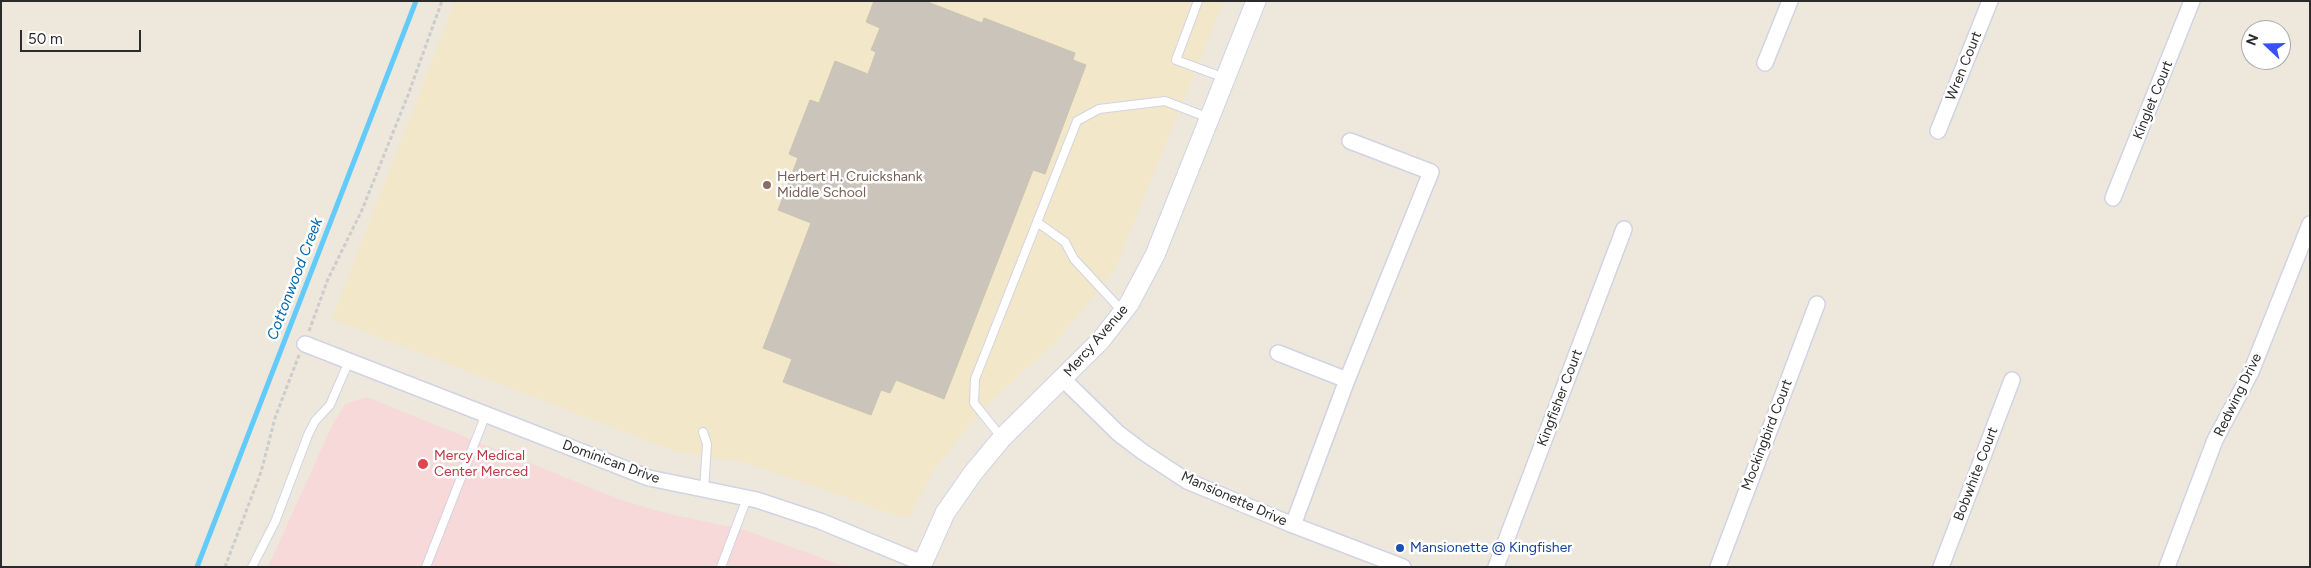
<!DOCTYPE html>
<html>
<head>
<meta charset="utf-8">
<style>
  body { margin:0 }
  #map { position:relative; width:2311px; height:568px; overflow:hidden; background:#eee8dc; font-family:Figtree,sans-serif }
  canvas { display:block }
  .frame { position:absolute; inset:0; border:2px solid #2b2b2b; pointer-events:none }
  .north { position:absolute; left:2241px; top:20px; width:50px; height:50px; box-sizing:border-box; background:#fff; border:1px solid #aaa; border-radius:50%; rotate:291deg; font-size:14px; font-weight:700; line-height:20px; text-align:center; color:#2b2b2b }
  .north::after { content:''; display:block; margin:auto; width:18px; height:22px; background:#3851ff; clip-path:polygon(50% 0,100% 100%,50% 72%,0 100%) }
  .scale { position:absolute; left:20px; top:30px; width:121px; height:22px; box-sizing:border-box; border:2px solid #2b2b2b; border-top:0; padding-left:6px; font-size:15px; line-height:18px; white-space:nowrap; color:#2b2b2b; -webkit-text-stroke:4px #fff; paint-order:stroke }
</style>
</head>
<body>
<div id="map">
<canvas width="2311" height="568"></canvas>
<div class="frame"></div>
<div class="north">N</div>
<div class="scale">50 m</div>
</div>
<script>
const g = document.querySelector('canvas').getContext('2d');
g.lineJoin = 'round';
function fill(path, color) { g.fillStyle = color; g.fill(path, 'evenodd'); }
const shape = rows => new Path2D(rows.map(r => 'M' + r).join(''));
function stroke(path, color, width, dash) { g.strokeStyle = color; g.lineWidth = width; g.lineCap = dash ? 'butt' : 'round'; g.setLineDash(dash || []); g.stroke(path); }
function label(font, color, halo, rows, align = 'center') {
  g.font = font + ' Figtree,sans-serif'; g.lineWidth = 5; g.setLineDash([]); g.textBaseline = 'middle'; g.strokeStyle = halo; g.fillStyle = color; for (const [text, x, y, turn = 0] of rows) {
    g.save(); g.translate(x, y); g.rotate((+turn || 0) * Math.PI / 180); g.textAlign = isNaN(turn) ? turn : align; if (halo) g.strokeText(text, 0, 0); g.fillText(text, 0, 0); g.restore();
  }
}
const education = shape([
  [455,1,1224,1,1114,271,1057,341,986,406,935,468,909,517,899,516,747,463,674,451,332,319]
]);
const medical = shape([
  [367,397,621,500,670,514,745,530,846,567,268,567,331,428,345,404]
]);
const stream = shape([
  [197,567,416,1]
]);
const building = shape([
  [874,1,925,1,982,23,984,18,1075,53,1073,60,1086,65,1045,174,1033,170,944,399,896,380,890,393,881,390,871,415,783,382,792,359,763,348,811,223,778,210,798,158,789,154,810,100,819,103,835,61,868,74,876,52,871,50,880,28,866,22,874,1]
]);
const path = shape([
  [309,331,328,279,362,210,408,95,442,1],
  [225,567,261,472,275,418,299,355]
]);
const service = shape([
  [1198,1,1176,60,1225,78],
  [1037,222,1065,242,1074,259,1123,312],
  [703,432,707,444,704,490],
  [1002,438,974,403,975,379,1077,121,1099,109,1165,101,1209,118],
  [252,567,275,522,308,435,315,421,330,405,349,361],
  [426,567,486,414],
  [721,567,747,498]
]);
const minor = shape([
  [1765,63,1790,1],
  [1938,131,1990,1],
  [2113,198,2192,1],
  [305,344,649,478,757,500,820,521,922,563],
  [1278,353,1347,380],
  [1063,379,1118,433,1143,452,1187,481,1293,525,1403,567],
  [1293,525,1347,380,1431,172,1350,141],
  [1496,567,1624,229],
  [1718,567,1817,304],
  [1941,567,2012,380],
  [2167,567,2215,440,2251,372,2310,224]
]);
const tertiary = shape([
  [921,567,945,513,973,473,1002,438,1101,340,1129,304,1155,255,1256,1]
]);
const markers = [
  [767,185,5,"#8d6e63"],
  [423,464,6,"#e0444e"],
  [1400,548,5,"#1a4fb4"]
];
const streetNames = [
  ["Wren Court",1964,66,-68],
  ["Kinglet Court",2153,100,-68],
  ["Mercy Avenue",1096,341,-49],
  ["Redwing Drive",2238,395,-64],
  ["Kingfisher Court",1560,398,-69],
  ["Mockingbird Court",1767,435,-69],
  ["Dominican Drive",611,462,20],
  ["Bobwhite Court",1976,474,-69],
  ["Mansionette Drive",1234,499,24]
];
const educationNames = [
  ["Herbert H. Cruickshank",777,177],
  ["Middle School",777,193]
];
const healthNames = [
  ["Mercy Medical",434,456],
  ["Center Merced",434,472]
];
const transitNames = [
  ["Mansionette @ Kingfisher",1410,548]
];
const waterNames = [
  ["Cottonwood Creek",295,279,-69]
];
fill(education, '#f2e7c9');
fill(medical, '#f6d9d8');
stroke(stream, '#63cafc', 5);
fill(building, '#cac4bb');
stroke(building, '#cac4b5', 1);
stroke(service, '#d1d3e5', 10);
stroke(minor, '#d1d3e5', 18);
stroke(tertiary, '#d1d3e5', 21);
stroke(path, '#ccc', 3, [4, 2.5]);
stroke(service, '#fff', 8);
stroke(minor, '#fff', 15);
stroke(tertiary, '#fff', 19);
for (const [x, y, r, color] of markers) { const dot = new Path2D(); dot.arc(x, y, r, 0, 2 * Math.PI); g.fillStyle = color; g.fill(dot); stroke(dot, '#fff', 2); }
label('14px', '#2b2b2b', '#fff', streetNames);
label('14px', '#785e54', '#fff', educationNames, 'left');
label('14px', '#be3a42', '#fff', healthNames, 'left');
label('14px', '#164399', '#fff', transitNames, 'left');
label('italic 15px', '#0065aa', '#fff', waterNames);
</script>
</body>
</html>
